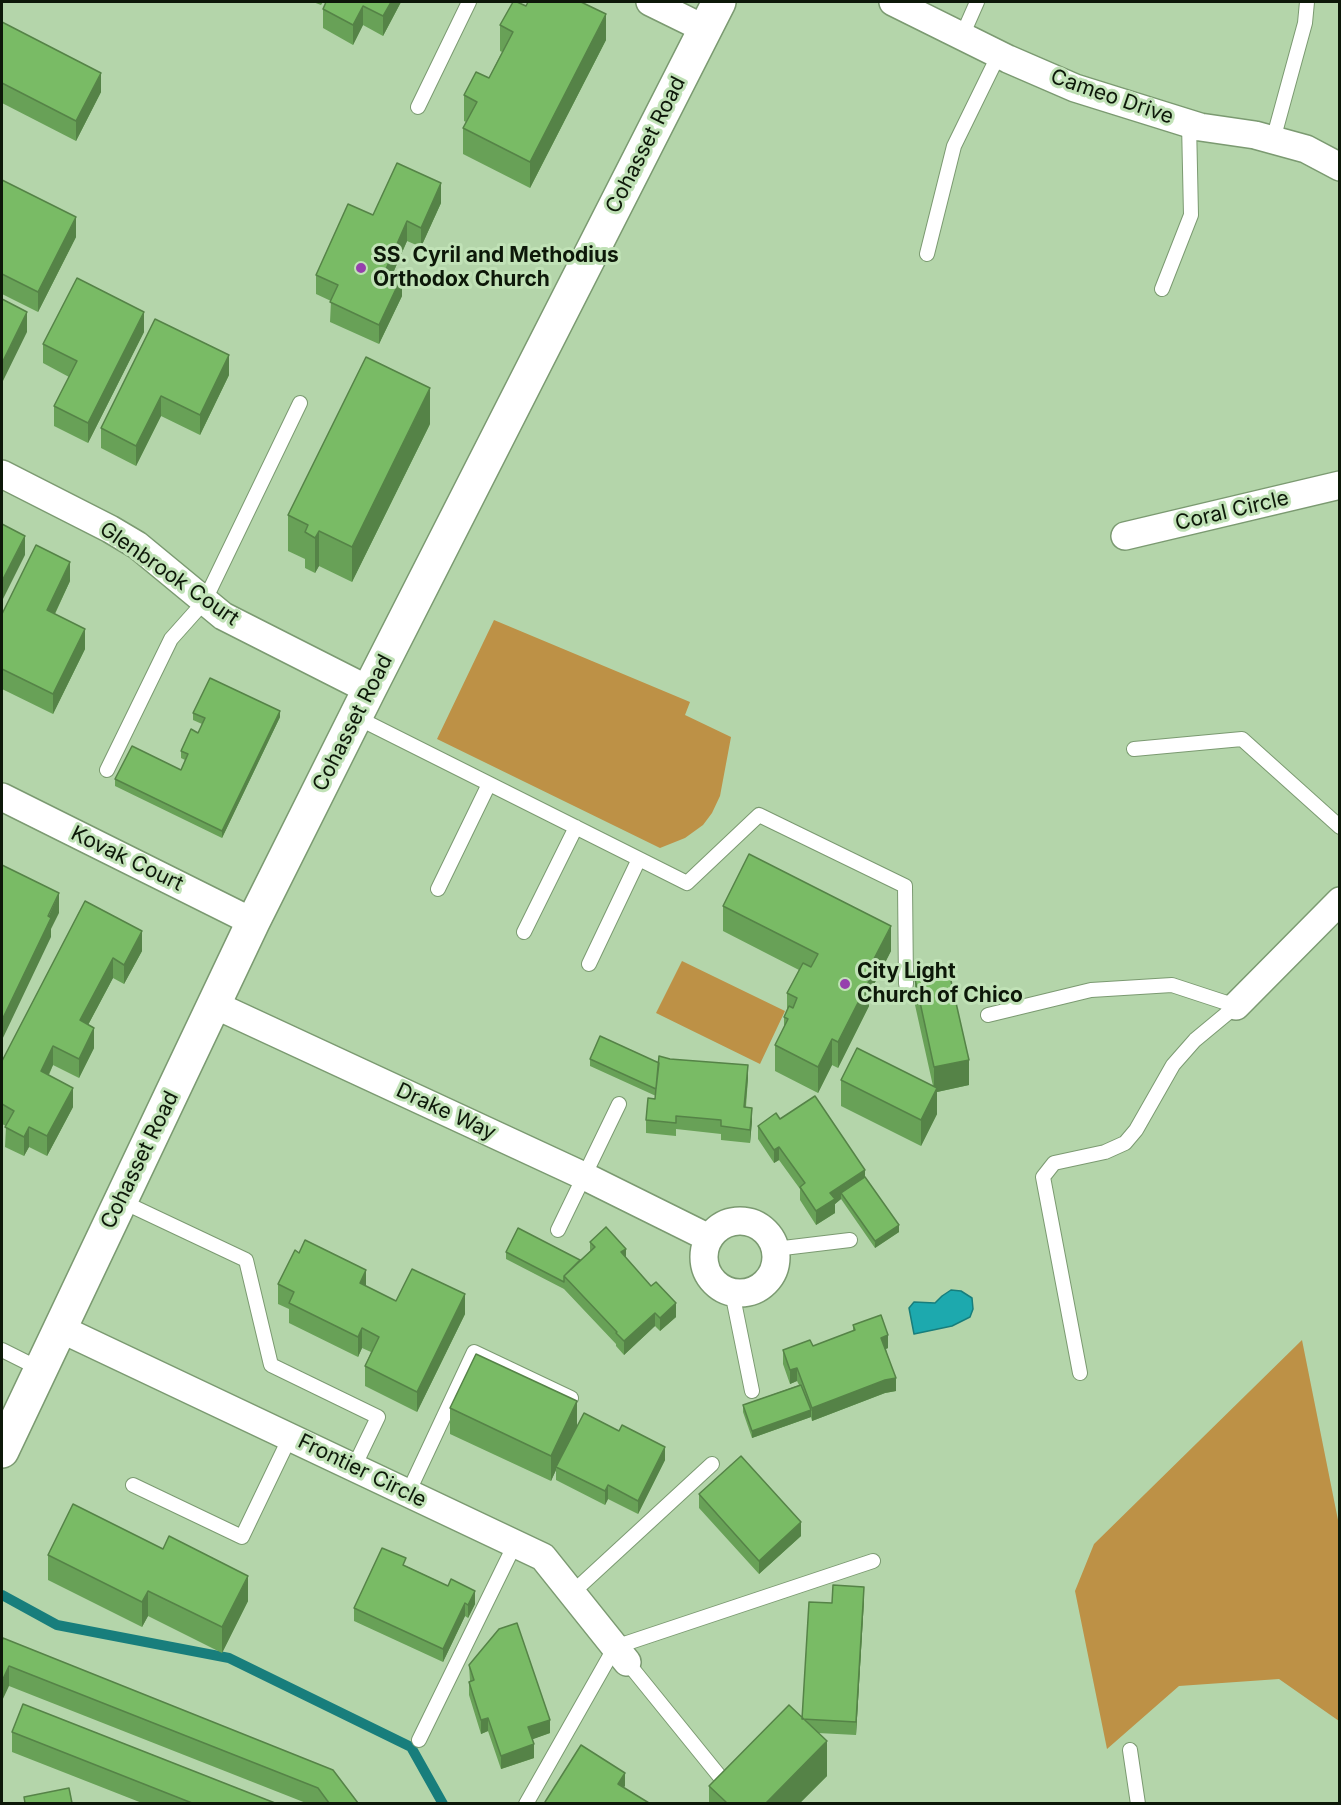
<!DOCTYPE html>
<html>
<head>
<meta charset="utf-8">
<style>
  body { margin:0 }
  #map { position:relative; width:1341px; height:1805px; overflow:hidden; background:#b4d5aa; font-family:Inter,sans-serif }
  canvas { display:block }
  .frame { position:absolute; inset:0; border:3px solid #0d1809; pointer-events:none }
</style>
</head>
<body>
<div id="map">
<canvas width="1341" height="1805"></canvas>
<div class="frame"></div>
</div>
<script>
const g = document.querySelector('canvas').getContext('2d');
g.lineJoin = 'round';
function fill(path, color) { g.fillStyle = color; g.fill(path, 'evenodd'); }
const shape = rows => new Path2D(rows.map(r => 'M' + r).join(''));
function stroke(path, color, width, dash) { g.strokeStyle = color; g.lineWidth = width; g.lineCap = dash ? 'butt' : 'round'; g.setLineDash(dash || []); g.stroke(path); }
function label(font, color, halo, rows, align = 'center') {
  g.font = font + ' Inter,sans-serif'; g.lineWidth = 6; g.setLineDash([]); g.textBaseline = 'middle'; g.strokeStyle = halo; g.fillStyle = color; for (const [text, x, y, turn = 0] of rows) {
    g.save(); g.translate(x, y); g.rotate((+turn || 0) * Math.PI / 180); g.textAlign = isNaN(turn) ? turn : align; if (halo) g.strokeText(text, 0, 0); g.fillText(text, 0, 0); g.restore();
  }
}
const green = shape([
  [494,620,690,702,685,715,731,737,720,796,712,813,703,825,685,838,660,848,437,739],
  [682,961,785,1011,760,1064,656,1013],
  [1302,1340,1339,1525,1339,1721,1279,1679,1179,1686,1107,1749,1075,1591,1094,1544]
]);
const water = shape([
  [951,1290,961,1291,972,1298,973,1309,970,1317,952,1326,914,1334,909,1308,914,1302,935,1303,942,1296,951,1290]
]);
const stream = shape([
  [2,1595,57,1625,229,1658,411,1747,443,1804]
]);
const service = shape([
  [962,36,977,2],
  [418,107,469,2],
  [1273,140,1305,23,1307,2],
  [927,254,954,146,999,54],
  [1162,289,1191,215,1189,123],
  [356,717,687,883,759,815,905,886,906,984],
  [1134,749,1242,739,1340,827],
  [107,770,171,639,204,602,300,403],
  [438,889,489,784],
  [524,932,576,827],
  [589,964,639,859],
  [988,1015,1091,990,1172,985,1236,1006],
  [121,1201,246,1260,271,1365,378,1417,354,1467],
  [558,1230,619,1104],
  [775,1249,850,1240],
  [732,1292,752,1391],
  [2,1350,40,1369],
  [1080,1373,1043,1177,1054,1163,1105,1152,1125,1143,1136,1130,1173,1065,1195,1040,1236,1006],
  [133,1485,242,1537,290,1437],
  [408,1493,474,1352,571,1398],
  [572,1593,712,1464],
  [627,1662,721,1778],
  [419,1740,515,1544],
  [1130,1750,1138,1804],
  [526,1804,615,1647,873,1561]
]);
const minor = shape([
  [650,2,705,29],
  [893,2,1008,59,1075,88,1200,127,1255,135,1306,149,1340,167],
  [2,474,110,529,137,545,223,616,369,690],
  [1125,536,1340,485],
  [2,797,253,922],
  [215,1005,584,1176,709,1238],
  [1236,1006,1340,901],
  '704 1257a36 36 0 1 1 72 0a36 36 0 1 1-72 0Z',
  [59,1328,543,1557,627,1662]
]);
const tertiary = shape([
  [2,1451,253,922,369,690,719,2]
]);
const wall = shape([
  [313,2,323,2,321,5],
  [326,2,401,2,383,36,363,25,353,45,323,28,323,9],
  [526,6,606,40,530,188,463,154,463,128,466,122,464,121,464,95,489,78,502,52,500,51,500,25],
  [2,22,101,92,76,141,2,103],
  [2,180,76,237,38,312,2,294],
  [441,203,421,247,407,241,393,273,402,296,379,344,330,322,331,301,316,294,316,275,373,215],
  [155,319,229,375,200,435,161,416,136,466,101,448,101,428],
  [144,332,88,443,54,426,54,406,69,377,43,363,43,344],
  [430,424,352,582,319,566,315,573,305,568,305,559,288,551,288,515],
  [70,581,55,614,85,649,53,714,2,689,2,614],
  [193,713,280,717,222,838,115,786,115,779,181,770,185,760,181,758,181,751,198,733,202,724,193,720],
  [85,901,142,951,124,984,113,978,88,1025,94,1048,79,1078,53,1065,49,1075,73,1107,47,1156,29,1147,24,1156,5,1147,6,1126,2,1124,2,1061],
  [723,906,891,951,869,994,869,1006,838,1068,832,1065,818,1093,775,1071,775,1045,784,1028,784,1017,787,1010,787,993,799,970,723,931],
  [915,979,969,1085,937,1092,937,1114,921,1146,841,1106,841,1080,933,1086,915,1005],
  [590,1059,659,1063,748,1078,746,1107,752,1121,750,1143,721,1140,721,1134,676,1129,676,1136,646,1133,646,1120,655,1099,656,1096,590,1066],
  [780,1119,865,1177,899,1232,875,1248,841,1199,835,1204,835,1213,816,1225,800,1200,800,1189,779,1160,774,1163,758,1139,758,1126],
  [590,1242,626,1258,676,1317,660,1331,655,1326,624,1355,616,1346,616,1344,564,1289,506,1259,506,1252,580,1260,590,1251],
  [278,1284,366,1286,396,1301,465,1314,417,1412,365,1386,365,1366,371,1352,362,1348,358,1357,289,1323,289,1309,278,1304],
  [853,1325,888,1348,886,1349,896,1391,885,1393,812,1421,811,1417,752,1438,743,1412,743,1405,799,1385,797,1381,790,1384,783,1364,783,1350,813,1346,853,1331],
  [450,1408,577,1427,665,1460,638,1514,608,1499,605,1505,556,1480,556,1470,551,1481,450,1434],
  [699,1494,801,1536,759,1574,699,1508],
  [48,1555,248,1601,222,1653,148,1616,142,1627,48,1580],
  [406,1566,448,1586,475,1604,468,1618,465,1616,443,1662,354,1621,354,1608],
  [864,1600,856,1735,818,1733,827,1776,800,1803,709,1803,709,1786,802,1718,832,1603],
  [2,1641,358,1803,306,1803,9,1686],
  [469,1665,550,1733,532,1739,534,1758,501,1769,488,1731,481,1734,469,1695,469,1682,470,1681],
  [12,1732,275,1803,142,1803,12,1752]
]);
const shadedWall = shape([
  [391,2,401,2,383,36,383,16],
  [363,6,363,25,353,45,353,25],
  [606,14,606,40,530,188,530,162],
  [101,73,101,92,76,141,76,121],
  [441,183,441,203,421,247,421,228],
  [76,217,76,237,38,312,38,292],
  [407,221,407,241,386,289,386,269],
  [402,276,402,296,379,344,379,325],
  [27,312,27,332,2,383,2,363],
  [144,312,144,332,88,443,88,423],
  [229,355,229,375,200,435,200,415],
  [430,388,430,424,352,582,352,547],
  [161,396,161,416,136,466,136,446],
  [319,531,319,566,315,573,315,538],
  [25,536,25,555,2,601,2,581],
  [70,562,70,581,47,630,47,610],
  [85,629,85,649,53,714,53,694],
  [280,711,280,717,222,838,222,831],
  [59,893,59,913,51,929,51,937,2,1040,2,1020],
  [891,926,891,951,869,994,869,1006,838,1068,838,1042,864,978],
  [142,931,142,951,124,984,124,965],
  [113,958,113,978,80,1040,80,1020],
  [94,1028,94,1048,79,1078,79,1059],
  [832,1039,832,1065,818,1093,818,1067],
  [53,1046,53,1065,41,1090,41,1071],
  [969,1060,969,1085,937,1092,937,1114,921,1146,921,1120,934,1093,934,1067],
  [748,1065,748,1078,744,1121,744,1107],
  [73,1088,73,1107,47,1156,47,1136],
  [752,1108,752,1121,750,1143,750,1130],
  [29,1127,29,1147,24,1156,24,1137],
  [779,1147,779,1160,774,1163,774,1150],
  [865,1170,865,1183,841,1193,841,1199,835,1204,835,1213,816,1225,816,1211,830,1193],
  [899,1225,899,1232,875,1248,875,1241],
  [626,1249,626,1262,621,1252],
  [366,1270,366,1290,360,1283],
  [465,1294,465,1314,417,1412,417,1392],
  [676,1303,676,1317,660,1331,660,1318],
  [655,1313,655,1326,624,1355,624,1341],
  [362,1328,362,1348,358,1357,358,1337],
  [888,1335,888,1348,881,1351,881,1338],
  [797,1368,797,1381,790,1384,790,1370],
  [896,1378,896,1391,885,1393,812,1421,812,1408,885,1380],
  [577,1401,577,1427,556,1467,556,1470,551,1481,551,1456],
  [811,1410,811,1417,752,1438,752,1431],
  [665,1447,665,1460,638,1514,638,1501],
  [608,1485,608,1499,605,1505,605,1491],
  [801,1522,801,1536,759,1574,759,1561],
  [248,1576,248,1601,222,1653,222,1627],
  [864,1587,864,1600,856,1735,856,1722],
  [148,1591,148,1616,142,1627,142,1602],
  [475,1591,475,1604,468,1618,468,1605],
  [465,1603,465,1616,443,1662,443,1649],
  [9,1666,9,1686,2,1701,2,1681],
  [488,1718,488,1731,481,1734,481,1720],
  [550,1720,550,1733,528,1741,528,1727],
  [827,1741,827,1776,800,1803,766,1803],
  [534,1744,534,1758,501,1769,501,1756],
  [625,1773,625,1786,618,1797,618,1784]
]);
const building = shape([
  [326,2,391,2,383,16,363,6,353,25,323,9,326,2],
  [513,2,517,2,526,6,528,2,581,2,606,14,530,162,463,128,477,102,464,95,476,72,489,78,513,32,500,25,513,2],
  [2,22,101,73,76,121,2,83,2,22],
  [397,163,441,183,421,228,407,221,386,269,402,276,379,325,330,302,338,285,316,275,348,204,373,215,397,163],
  [2,180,76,217,38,292,2,274,2,180],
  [77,278,144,312,88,423,54,406,77,361,43,344,77,278],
  [2,299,27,312,2,363,2,299],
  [155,319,229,355,200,415,161,396,136,446,101,428,155,319],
  [366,357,430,388,352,547,319,531,315,538,305,532,308,525,288,515,366,357],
  [2,524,25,536,2,581,2,524],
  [36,545,70,562,47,610,85,629,53,694,2,669,2,614,36,545],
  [210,678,280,711,222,831,115,779,132,746,181,770,188,754,181,751,191,729,198,733,205,718,193,713,210,678],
  [749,854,891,926,864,978,869,981,838,1042,832,1039,818,1067,775,1045,788,1019,784,1017,789,1006,793,1008,797,998,787,993,803,963,811,967,818,954,723,906,749,854],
  [2,865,59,893,48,916,51,918,2,1020,2,865],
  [85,901,142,931,124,965,113,958,80,1020,94,1028,79,1059,53,1046,41,1071,73,1088,47,1136,29,1127,24,1137,5,1127,14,1111,2,1104,2,1061,85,901],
  [949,972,969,1060,934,1067,915,979,949,972],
  [600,1036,659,1063,656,1089,590,1059,600,1036],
  [857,1048,937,1088,921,1120,841,1080,857,1048],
  [659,1056,670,1059,748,1065,744,1107,752,1108,750,1130,721,1126,721,1120,676,1116,676,1123,646,1120,648,1098,655,1099,659,1056],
  [815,1096,865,1170,830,1193,835,1199,816,1211,800,1187,805,1183,779,1147,774,1150,758,1126,776,1113,780,1119,815,1096],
  [865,1177,899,1225,875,1241,841,1193,865,1177],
  [606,1227,626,1249,621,1252,651,1286,656,1282,676,1303,660,1318,655,1313,624,1341,616,1333,617,1332,564,1276,595,1247,590,1242,606,1227],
  [518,1228,580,1260,564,1276,564,1282,506,1252,518,1228],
  [305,1240,366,1270,360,1283,396,1301,412,1269,465,1294,417,1392,365,1366,379,1337,362,1328,358,1337,289,1303,294,1292,278,1284,295,1250,299,1253,305,1240],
  [881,1315,888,1335,881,1338,896,1378,885,1380,812,1408,797,1368,790,1370,783,1350,810,1340,813,1346,855,1330,853,1325,881,1315],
  [476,1354,577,1401,551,1456,450,1408,476,1354],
  [801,1385,811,1410,752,1431,743,1405,801,1385],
  [584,1413,619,1431,622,1425,665,1447,638,1501,608,1485,605,1491,556,1467,584,1413],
  [741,1456,801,1522,759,1561,699,1494,741,1456],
  [73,1504,163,1549,169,1536,248,1576,222,1627,148,1591,142,1602,48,1555,73,1504],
  [382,1548,406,1558,403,1565,448,1586,451,1579,475,1591,468,1605,465,1603,443,1649,354,1608,382,1548],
  [833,1585,864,1587,856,1722,802,1719,809,1602,832,1603,833,1585],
  [517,1623,550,1720,528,1727,534,1744,501,1756,488,1718,481,1720,469,1682,474,1680,469,1665,499,1629,517,1623],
  [3,1638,333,1770,358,1803,329,1803,318,1788,9,1666,2,1681,2,1641,3,1638],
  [23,1704,275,1803,192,1803,12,1732,23,1704],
  [789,1705,827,1741,766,1803,724,1803,726,1802,709,1786,789,1705],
  [581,1745,625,1773,618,1784,649,1803,546,1803,545,1802,581,1745],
  [69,1788,72,1803,25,1803,24,1797,69,1788]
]);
const markers = [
  [361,268,6,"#9640ad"],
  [845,984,6,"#9640ad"]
];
const streetNames = [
  ["Cameo Drive",1112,97,19],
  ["Cohasset Road",646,145,-63],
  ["Coral Circle",1232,511,-13],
  ["Glenbrook Court",169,574,35],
  ["Cohasset Road",353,723,-63],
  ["Kovak Court",127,859,26],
  ["Drake Way",446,1112,25],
  ["Cohasset Road",140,1160,-64],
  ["Frontier Circle",362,1471,26]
];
const poiNames = [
  ["SS. Cyril and Methodius",373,256],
  ["Orthodox Church",373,280],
  ["City Light",857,972],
  ["Church of Chico",857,996]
];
fill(green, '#bd9146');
fill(water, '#1da9ae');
stroke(water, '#187e7c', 1.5);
stroke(stream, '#187e7c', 10);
stroke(service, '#7b9a71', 16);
stroke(minor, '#7b9a71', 30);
stroke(tertiary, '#7b9a71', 36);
stroke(service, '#fff', 14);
stroke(minor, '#fff', 27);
stroke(tertiary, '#fff', 33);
fill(wall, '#68a157');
fill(shadedWall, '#558347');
fill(building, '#79bb65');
stroke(building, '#558347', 1.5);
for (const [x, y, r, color] of markers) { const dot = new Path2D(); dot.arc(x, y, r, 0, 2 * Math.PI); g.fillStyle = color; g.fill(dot); stroke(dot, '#c1e2b7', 2); }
label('21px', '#0d1809', '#c1e2b7', streetNames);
label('bold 21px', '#0d1809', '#c1e2b7', poiNames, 'left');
</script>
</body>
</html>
